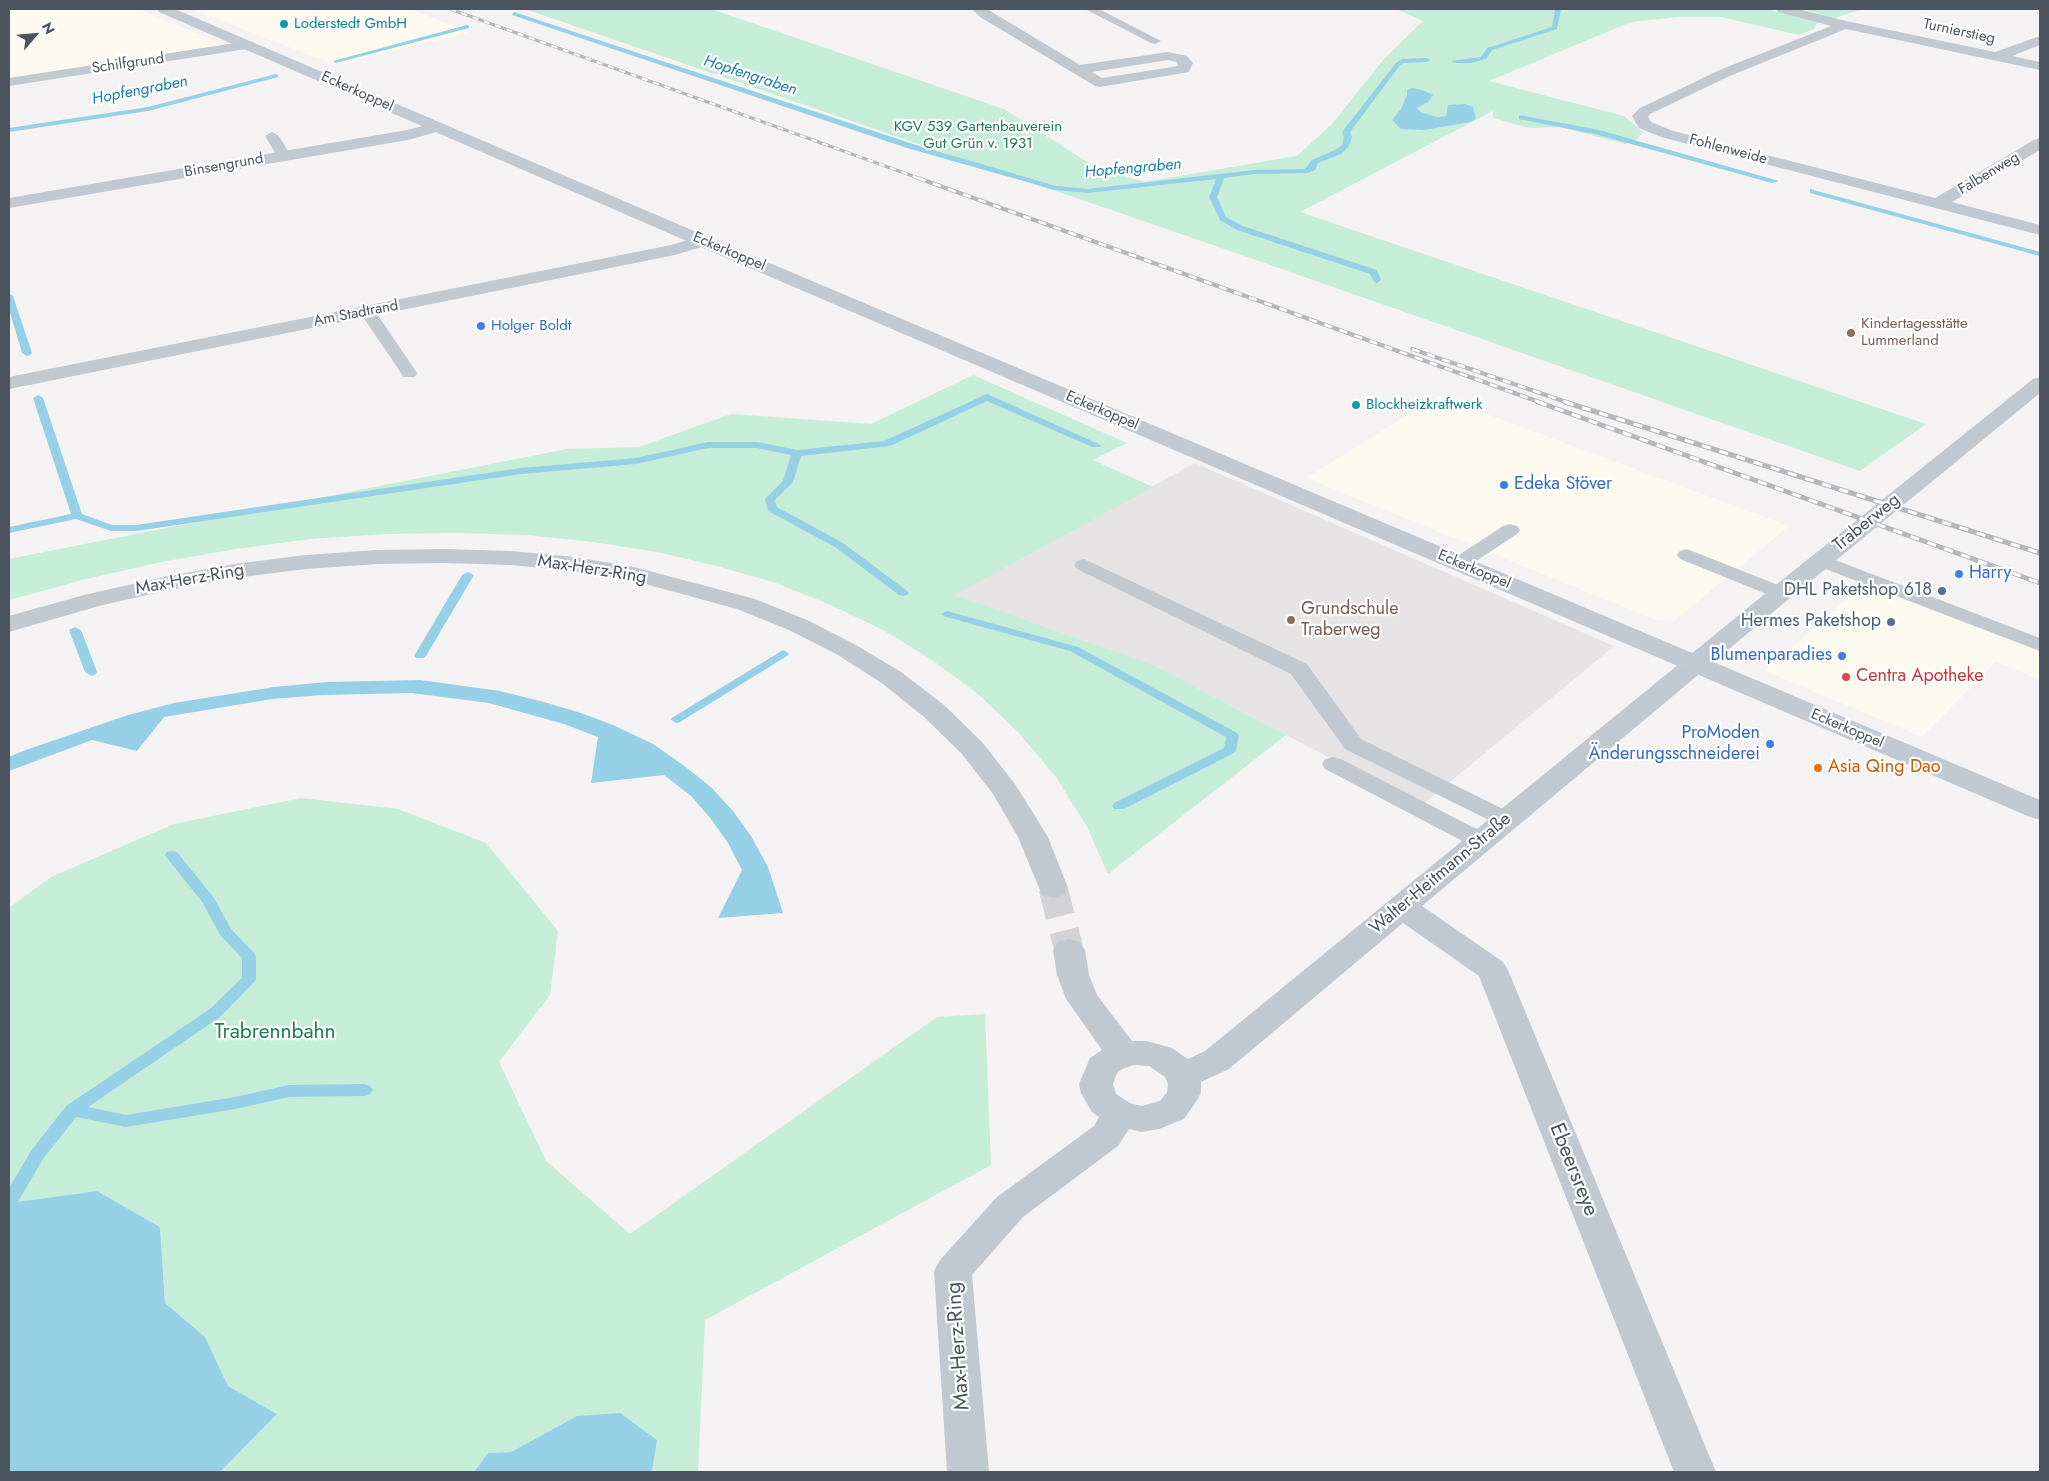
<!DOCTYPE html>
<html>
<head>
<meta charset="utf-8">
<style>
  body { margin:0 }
  #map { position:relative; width:2049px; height:1481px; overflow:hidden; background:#f4f2f2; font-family:Jost,sans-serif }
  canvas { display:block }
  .frame { position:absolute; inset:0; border:10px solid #4b545e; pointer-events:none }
  .north { position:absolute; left:10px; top:10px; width:50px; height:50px; -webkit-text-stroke:4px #fff; paint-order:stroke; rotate:63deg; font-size:14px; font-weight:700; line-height:20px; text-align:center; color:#4b545e }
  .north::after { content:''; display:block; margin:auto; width:18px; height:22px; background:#4b545e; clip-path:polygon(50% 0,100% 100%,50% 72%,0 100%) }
</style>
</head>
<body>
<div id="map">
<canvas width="2049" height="1481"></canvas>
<div class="frame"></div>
<div class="north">N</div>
</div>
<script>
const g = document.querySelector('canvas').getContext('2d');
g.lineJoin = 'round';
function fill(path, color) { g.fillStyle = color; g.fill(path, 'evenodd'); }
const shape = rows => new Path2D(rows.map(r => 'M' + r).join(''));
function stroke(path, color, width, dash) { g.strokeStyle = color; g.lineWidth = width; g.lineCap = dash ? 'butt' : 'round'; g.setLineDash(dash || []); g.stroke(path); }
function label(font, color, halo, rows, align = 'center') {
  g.font = font + ' Jost,sans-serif'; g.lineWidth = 4.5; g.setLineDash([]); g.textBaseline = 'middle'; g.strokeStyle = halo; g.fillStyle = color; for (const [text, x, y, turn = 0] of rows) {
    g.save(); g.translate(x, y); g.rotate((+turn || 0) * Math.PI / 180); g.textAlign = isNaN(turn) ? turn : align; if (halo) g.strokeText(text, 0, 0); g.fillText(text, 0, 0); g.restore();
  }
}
const commercial = shape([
  [9,9,139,9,228,47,9,78],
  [191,9,410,9,470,32,335,65],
  [1438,396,1789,526,1674,621,1656,620,1306,478],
  [1864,584,2040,652,2040,680,1996,662,1922,737,1765,671]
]);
const education = shape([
  [1195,463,1614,646,1421,806,1153,665,953,595]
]);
const green = shape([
  [525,9,711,9,1004,109,1095,167,1144,182,1297,156,1332,124,1384,59,1423,21,1396,9,1767,9,1818,21,1814,29,1799,35,1721,17,1677,17,1631,22,1489,81,1624,116,1643,132,1636,140,1625,144,1560,127,1529,128,1493,118,1493,111,1300,212,1926,424,1860,471,1190,237],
  [1407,95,1427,102,1417,108,1421,112,1437,117,1447,116,1448,105,1470,122,1460,123,1392,120,1401,109],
  [1802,9,1863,9,1834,18],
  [973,375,1127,443,1093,460,1153,487,954,595,1153,665,1286,735,1108,874,1087,827,1056,777,1019,733,978,694,932,660,883,630,831,605,776,583,717,566,657,552,593,542,527,535,457,533,385,534,310,539,236,549,161,562,86,579,9,600,9,559,567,449,639,447,731,414,871,424],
  [301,798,398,809,486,843,558,931,550,995,499,1062,546,1161,630,1234,937,1017,985,1014,991,1165,705,1320,698,1472,652,1472,657,1440,577,1416,511,1452,488,1453,474,1472,220,1472,277,1414,228,1386,205,1337,165,1303,160,1227,97,1191,9,1203,9,908,51,877,174,824]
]);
const water = shape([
  [1412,88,1422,90,1433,95,1428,102,1417,108,1421,112,1437,117,1446,116,1448,105,1465,104,1473,107,1476,119,1470,122,1424,130,1401,129,1392,120,1401,109,1407,95,1407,90],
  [420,680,500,691,540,701,578,712,613,725,653,744,683,765,711,787,733,811,751,836,768,867,783,913,718,918,742,870,728,843,711,819,691,796,664,775,591,783,598,737,564,724,489,703,412,693,322,695,272,699,164,717,137,751,92,740,9,771,9,757,23,751,128,715,174,703,274,687,327,682],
  [97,1191,160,1227,165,1303,205,1337,228,1386,277,1414,220,1472,9,1472,9,1203],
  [620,1413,657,1440,652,1472,474,1472,488,1453,511,1452,577,1416]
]);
const stream = shape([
  [1555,9,1561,9,1557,29,1492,50,1486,59,1471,63,1454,63,1451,61,1481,57,1487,48,1552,27,1555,9],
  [514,12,913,144,1056,186,1088,189,1255,170,1305,169,1312,160,1335,150,1342,145,1344,137,1342,132,1396,63,1403,59,1427,58,1430,60,1427,62,1404,63,1400,65,1350,132,1352,137,1349,146,1341,154,1318,163,1315,170,1307,173,1255,174,1224,178,1217,197,1226,217,1243,226,1377,270,1381,280,1377,283,1374,282,1370,274,1237,230,1220,220,1209,197,1216,179,1088,193,1055,190,907,148,512,15,514,12],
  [467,25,469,26,469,28,336,63,333,61,467,25],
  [276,74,278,75,278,77,148,111,9,132,9,128,148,107,276,74],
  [1519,115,1599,130,1779,181,1772,183,1595,134,1519,119,1519,115],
  [1810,189,2040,252,2040,256,1810,193,1810,189],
  [9,293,13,296,32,353,30,355,27,356,22,353,9,309,9,293],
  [987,394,1101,445,1100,447,1092,447,987,401,890,446,801,456,793,482,775,500,777,507,843,543,907,591,909,593,907,595,903,596,899,595,835,547,768,511,765,499,783,481,791,455,757,448,708,448,636,464,521,474,136,531,111,531,76,519,9,533,9,527,71,514,33,398,38,395,43,398,82,514,112,525,136,525,521,468,636,458,708,442,757,442,797,450,884,441,987,394],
  [468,572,474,575,426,656,424,658,416,658,414,656,462,575,468,572],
  [947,611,1078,647,1237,733,1239,736,1236,750,1234,753,1124,809,1114,809,1112,806,1114,803,1224,748,1226,737,1070,651,943,616,941,614,947,611],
  [75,627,81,630,97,672,95,675,91,676,85,672,69,630,75,627],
  [783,650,787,652,789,654,787,656,680,722,676,723,670,719,783,650],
  [172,851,177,852,214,898,231,929,254,953,256,957,256,980,220,1017,88,1107,126,1115,235,1097,289,1085,365,1084,370,1086,373,1090,370,1094,365,1096,289,1097,235,1109,126,1127,76,1117,43,1159,15,1207,9,1208,9,1188,31,1151,66,1106,210,1009,242,978,242,958,220,935,203,903,167,858,165,855,167,852,172,851]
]);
const streetTunnel = shape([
  [1053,888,1069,950]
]);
const lane = shape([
  [1085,9,1099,9,1161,41,1155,44,1151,43,1085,9],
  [272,132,279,136,291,156,289,159,284,160,277,156,265,136,272,132],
  [367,306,373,308,417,373,415,377,403,377,401,373,359,311,361,308,367,306],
  [1510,524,1517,526,1520,530,1517,534,1467,567,1460,569,1453,567,1450,563,1453,559,1503,526,1510,524],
  [1687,549,1788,589,1791,593,1788,597,1781,599,1774,597,1680,559,1677,555,1680,551,1687,549],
  [1822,555,2040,638,2040,651,1815,565,1812,561,1815,557,1822,555],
  [1084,559,1307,664,1361,739,1515,815,1519,820,1515,825,1507,828,1499,825,1345,749,1291,674,1077,569,1074,565,1077,561,1084,559],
  [1333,757,1341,759,1490,836,1493,841,1490,846,1481,849,1472,846,1325,769,1322,764,1325,759,1333,757]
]);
const street = shape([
  [972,9,987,9,1080,65,1168,52,1187,56,1193,63,1189,72,1100,87,1095,86,980,17,972,9],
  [1168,60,1177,62,1178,66,1102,78,1092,72,1168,60],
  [1776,9,1798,9,1846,21,1995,52,2040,36,2040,45,2012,56,2040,62,2040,70,1846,29,1732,75,1650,114,1648,117,1651,122,1673,131,1935,198,2034,140,2040,138,2040,150,1952,202,2040,225,2040,235,1661,137,1639,128,1632,116,1640,108,1722,69,1831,26,1778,12,1776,9],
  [248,41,253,42,255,45,253,48,9,86,9,78,248,41],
  [438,122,444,124,446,127,444,130,408,140,9,208,9,198,407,130,438,122],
  [702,236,708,237,711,241,708,245,675,255,9,389,9,377,671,245,702,236],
  [2040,377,2040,393,1790,598,1422,906,1503,962,1508,970,1716,1472,1674,1472,1479,976,1403,923,1229,1069,1201,1082,1201,1092,1198,1099,1184,1119,1159,1129,1142,1132,1129,1129,1118,1146,1023,1217,972,1275,989,1472,947,1472,934,1271,940,1260,997,1197,1094,1126,1099,1117,1092,1112,1081,1093,1079,1084,1090,1058,1102,1050,1066,999,1057,975,1053,950,1058,942,1069,939,1080,942,1085,950,1089,975,1097,995,1132,1041,1146,1041,1172,1048,1188,1059,1205,1051,1772,588,2033,379,2040,377],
  [1134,1065,1149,1066,1165,1077,1168,1084,1167,1092,1160,1101,1142,1106,1130,1103,1116,1094,1113,1084,1117,1073,1122,1069,1134,1065],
  [445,549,511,551,574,557,634,567,755,599,807,620,856,645,901,672,944,705,982,742,1015,784,1048,837,1068,888,1064,895,1053,898,1042,895,1018,837,993,794,962,754,924,717,883,684,838,655,789,630,737,609,634,581,574,571,511,565,445,563,377,564,306,569,235,578,164,591,99,606,9,632,9,616,84,595,164,577,235,564,306,555,377,550,445,549]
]);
const secondary = shape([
  [157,9,175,9,708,237,2040,800,2040,820,2030,817,696,245,159,12,157,9]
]);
const railFar2 = shape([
  [450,9,921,179]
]);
const railFar1 = shape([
  [918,178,1542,403],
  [1412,349,1569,403]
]);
const rail = shape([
  [1538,402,2040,583],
  [1565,402,2040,553]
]);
const markers = [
  [284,24,5,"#0f9aa8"],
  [481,326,5,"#3f7fe0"],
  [1851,333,5,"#8d6e63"],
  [1356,405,5,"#0f9aa8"],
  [1504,485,5,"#3f7fe0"],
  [1959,574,5,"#3f7fe0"],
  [1942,591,5,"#5c6f8a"],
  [1291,620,5,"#8d6e63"],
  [1891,622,5,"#5c6f8a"],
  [1842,656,5,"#3f7fe0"],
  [1846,677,5,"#e0444e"],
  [1770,744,5,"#3f7fe0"],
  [1818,768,5,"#e8710a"]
];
const farCulturenames = [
  ["Loderstedt GmbH",294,24],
  ["Blockheizkraftwerk",1366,405]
];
const farStreetnames = [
  ["Turnierstieg",1959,32,12],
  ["Schilfgrund",128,64,-8],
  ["Eckerkoppel",357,92,24],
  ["Fohlenweide",1728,150,15],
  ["Binsengrund",224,166,-10],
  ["Falbenweg",1989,174,-31],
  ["Eckerkoppel",729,252,23],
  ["Am Stadtrand",356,314,-11],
  ["Eckerkoppel",1102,411,23],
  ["Eckerkoppel",1474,570,23],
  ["Eckerkoppel",1847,729,23]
];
const farParknames = [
  ["KGV 539 Gartenbauverein",978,127],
  ["Gut Grün v. 1931",978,144]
];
const farEducationnames = [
  ["Kindertagesstätte",1861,324],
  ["Lummerland",1861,341]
];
const farShopnames = [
  ["Holger Boldt",491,326]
];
const farWaternames = [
  ["Hopfengraben",750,76,18],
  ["Hopfengraben",140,91,-11],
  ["Hopfengraben",1133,169,-5]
];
const shopNames = [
  ["Edeka Stöver",1514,485],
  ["Harry",1969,574],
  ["Blumenparadies",1832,656,"right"],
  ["ProModen",1760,734,"right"],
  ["Änderungsschneiderei",1760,755,"right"]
];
const streetNames = [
  ["Traberweg",1867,523,-39],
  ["Max-Herz-Ring",592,570,9],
  ["Max-Herz-Ring",190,580,-10],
  ["Walter-Heitmann-Straße",1441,874,-40]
];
const serviceNames = [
  ["DHL Paketshop 618",1932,591],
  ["Hermes Paketshop",1881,622]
];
const educationNames = [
  ["Grundschule",1301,610],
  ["Traberweg",1301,631]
];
const healthNames = [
  ["Centra Apotheke",1856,677]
];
const foodNames = [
  ["Asia Qing Dao",1828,768]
];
const nearParknames = [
  ["Trabrennbahn",275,1033]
];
const nearStreetnames = [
  ["Ebeersreye",1573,1170,68],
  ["Max-Herz-Ring",959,1346,-94]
];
fill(commercial, '#fcf9ee');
fill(education, '#e5e3e3');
fill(green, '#c5edd7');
fill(water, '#96d0e6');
fill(stream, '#96d0e6');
stroke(streetTunnel, '#d2d2d4', 29, [29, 15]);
fill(lane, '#c1c8cf');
fill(street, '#c1c8cf');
fill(secondary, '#c1c9d3');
stroke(railFar2, '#b4b7bb', 3);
stroke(railFar1, '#b4b7bb', 4);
stroke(rail, '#b4b7bb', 5);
stroke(railFar2, '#fff', 2, [6]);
stroke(railFar1, '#fff', 2.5, [8]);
stroke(rail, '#fff', 3, [9]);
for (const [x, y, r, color] of markers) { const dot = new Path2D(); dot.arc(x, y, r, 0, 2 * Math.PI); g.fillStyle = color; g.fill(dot); stroke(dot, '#fff', 2); }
label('15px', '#0d838f', '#fff', farCulturenames, 'left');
label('15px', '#4b545e', '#fff', farStreetnames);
label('15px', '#1f7c53', '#fff', farParknames);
label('15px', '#785e54', '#fff', farEducationnames, 'left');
label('15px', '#366cbe', '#fff', farShopnames, 'left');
label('italic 16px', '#187ea4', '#fff', farWaternames);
label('18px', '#366cbe', '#fff', shopNames, 'left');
label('18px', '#4b545e', '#fff', streetNames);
label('18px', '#4e5e75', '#fff', serviceNames, 'right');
label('18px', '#785e54', '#fff', educationNames, 'left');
label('18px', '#be3a42', '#fff', healthNames, 'left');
label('18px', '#c56008', '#fff', foodNames, 'left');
label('21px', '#1f7c53', '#fff', nearParknames);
label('21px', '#4b545e', '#fff', nearStreetnames);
</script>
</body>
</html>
